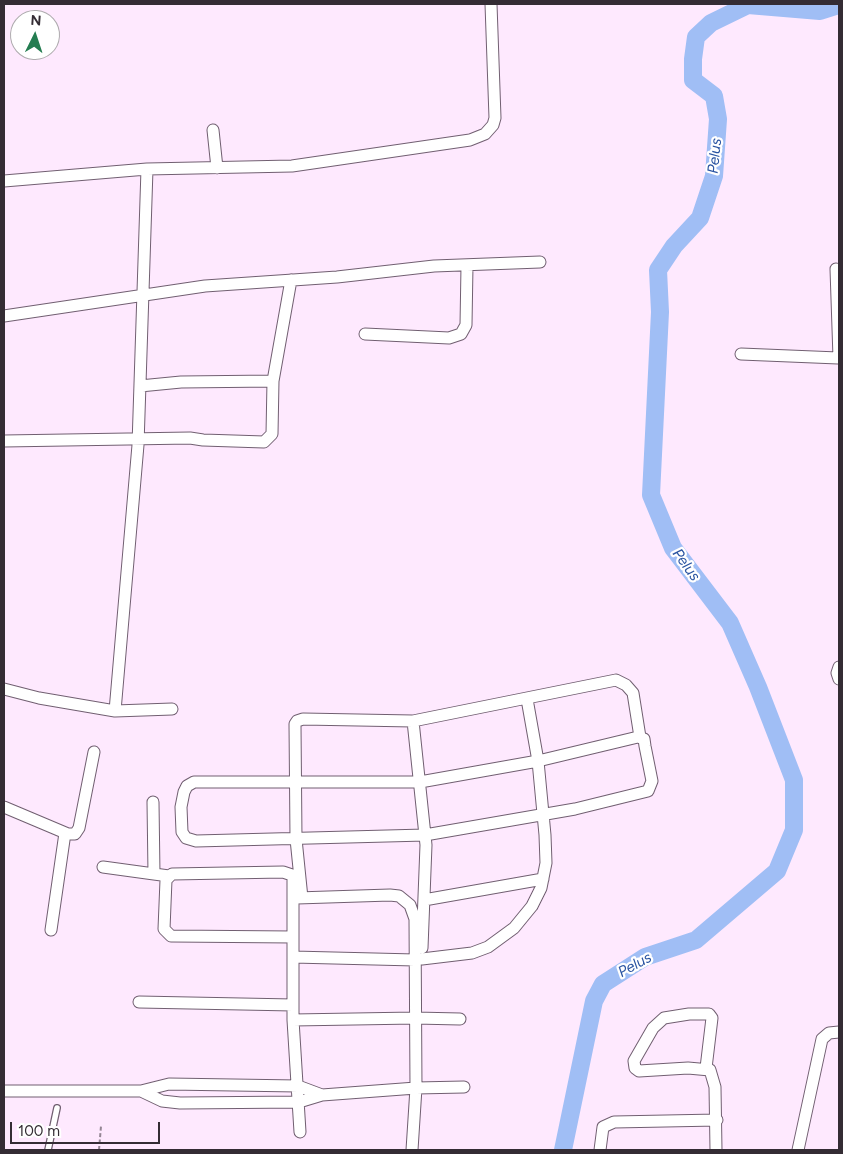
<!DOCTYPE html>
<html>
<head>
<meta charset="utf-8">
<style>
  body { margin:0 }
  #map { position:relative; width:843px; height:1154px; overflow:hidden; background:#fee9fe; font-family:Figtree,sans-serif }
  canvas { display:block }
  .frame { position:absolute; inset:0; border:5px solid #342c34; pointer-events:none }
  .north { position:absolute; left:10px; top:10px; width:50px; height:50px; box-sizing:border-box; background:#fff; border:1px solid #aeabae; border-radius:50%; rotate:4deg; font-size:14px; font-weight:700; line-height:20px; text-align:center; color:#342c34 }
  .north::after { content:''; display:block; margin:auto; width:18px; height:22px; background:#247d51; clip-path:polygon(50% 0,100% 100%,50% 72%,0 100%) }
  .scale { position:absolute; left:10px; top:1122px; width:150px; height:22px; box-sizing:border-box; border:2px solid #342c34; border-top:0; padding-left:6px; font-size:15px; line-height:18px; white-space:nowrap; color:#342c34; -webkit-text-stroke:4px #fff; paint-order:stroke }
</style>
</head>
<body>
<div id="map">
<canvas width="843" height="1154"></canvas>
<div class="frame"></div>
<div class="north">N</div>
<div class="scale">100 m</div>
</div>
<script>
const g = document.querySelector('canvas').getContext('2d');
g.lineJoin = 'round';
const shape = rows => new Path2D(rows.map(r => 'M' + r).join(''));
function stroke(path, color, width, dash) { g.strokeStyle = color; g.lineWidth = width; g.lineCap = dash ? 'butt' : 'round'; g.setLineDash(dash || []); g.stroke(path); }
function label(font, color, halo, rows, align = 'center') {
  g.font = font + ' Figtree,sans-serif'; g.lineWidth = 4.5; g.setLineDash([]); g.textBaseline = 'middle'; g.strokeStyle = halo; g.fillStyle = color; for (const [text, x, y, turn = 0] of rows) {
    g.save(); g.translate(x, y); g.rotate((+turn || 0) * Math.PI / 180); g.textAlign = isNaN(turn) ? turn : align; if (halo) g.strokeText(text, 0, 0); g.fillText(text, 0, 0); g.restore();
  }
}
const river = shape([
  [563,1150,594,1001,603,984,645,957,696,940,777,871,794,830,794,780,758,687,730,623,673,548,651,495,660,312,658,270,674,246,700,218,714,176,718,119,714,96,693,80,693,59,696,37,711,23,748,5,820,11,839,5]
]);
const path = shape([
  [99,1150,101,1126]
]);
const lane = shape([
  [48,1150,57,1108]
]);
const street = shape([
  [213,130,217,168],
  [4,181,147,169,292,166,470,140,485,134,493,125,495,118,491,4],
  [836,269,839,358],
  [4,316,205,286,337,277,434,266,540,262],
  [365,334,449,338,461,334,466,325,467,266],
  [741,354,838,358],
  [140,386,181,382,273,381],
  [4,441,190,438,203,440,264,442,272,434,273,381,291,280],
  [839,667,837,673,839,679],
  [4,689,39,698,115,711,138,445,147,169],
  [115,711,172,709],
  [413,721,426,845,422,948],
  [638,737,644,739,645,746,652,781,648,791,575,809,425,835,196,841,186,838,182,832,181,807,184,792,187,786,194,782,420,782,538,761,638,737],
  [153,802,154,874,169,876],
  [4,807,68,834,75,834,79,828,94,752],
  [103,867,154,874],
  [297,898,390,895,399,896,410,905,415,919,416,1088,412,1150],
  [302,898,296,839,295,724,297,721,303,719,413,721,616,680,626,685,633,693,640,737],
  [424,900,543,879],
  [51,930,65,833],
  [293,937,171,936,164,929,166,880,172,874,283,872,292,875,293,879,293,1020,300,1132],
  [293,957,415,960],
  [422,959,472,953,488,947,514,928,532,906,541,888,546,863,545,835,538,761,527,699],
  [139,1002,293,1005],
  [293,1020,415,1018,460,1019],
  [706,1068,712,1018,709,1014,689,1014,664,1018,653,1028,634,1061,635,1068,639,1071,688,1068,710,1070,715,1087,716,1150],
  [4,1091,141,1091,169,1084,298,1086,322,1095],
  [141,1091,162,1101,180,1103,299,1102,322,1095,416,1088,464,1087],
  [600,1150,603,1127,614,1122,717,1120],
  [798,1150,822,1039,829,1033,839,1032]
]);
const waterNames = [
  ["Pelus",715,156,-84],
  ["Pelus",686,565,54],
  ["Pelus",635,965,-29]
];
stroke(river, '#a0bef5', 18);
stroke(lane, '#715f71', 8);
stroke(street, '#715f71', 13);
stroke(path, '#948694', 2, [4, 2.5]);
stroke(lane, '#fff', 5.5);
stroke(street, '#fff', 11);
label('italic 15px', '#2953a1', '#fff', waterNames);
</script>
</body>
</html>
